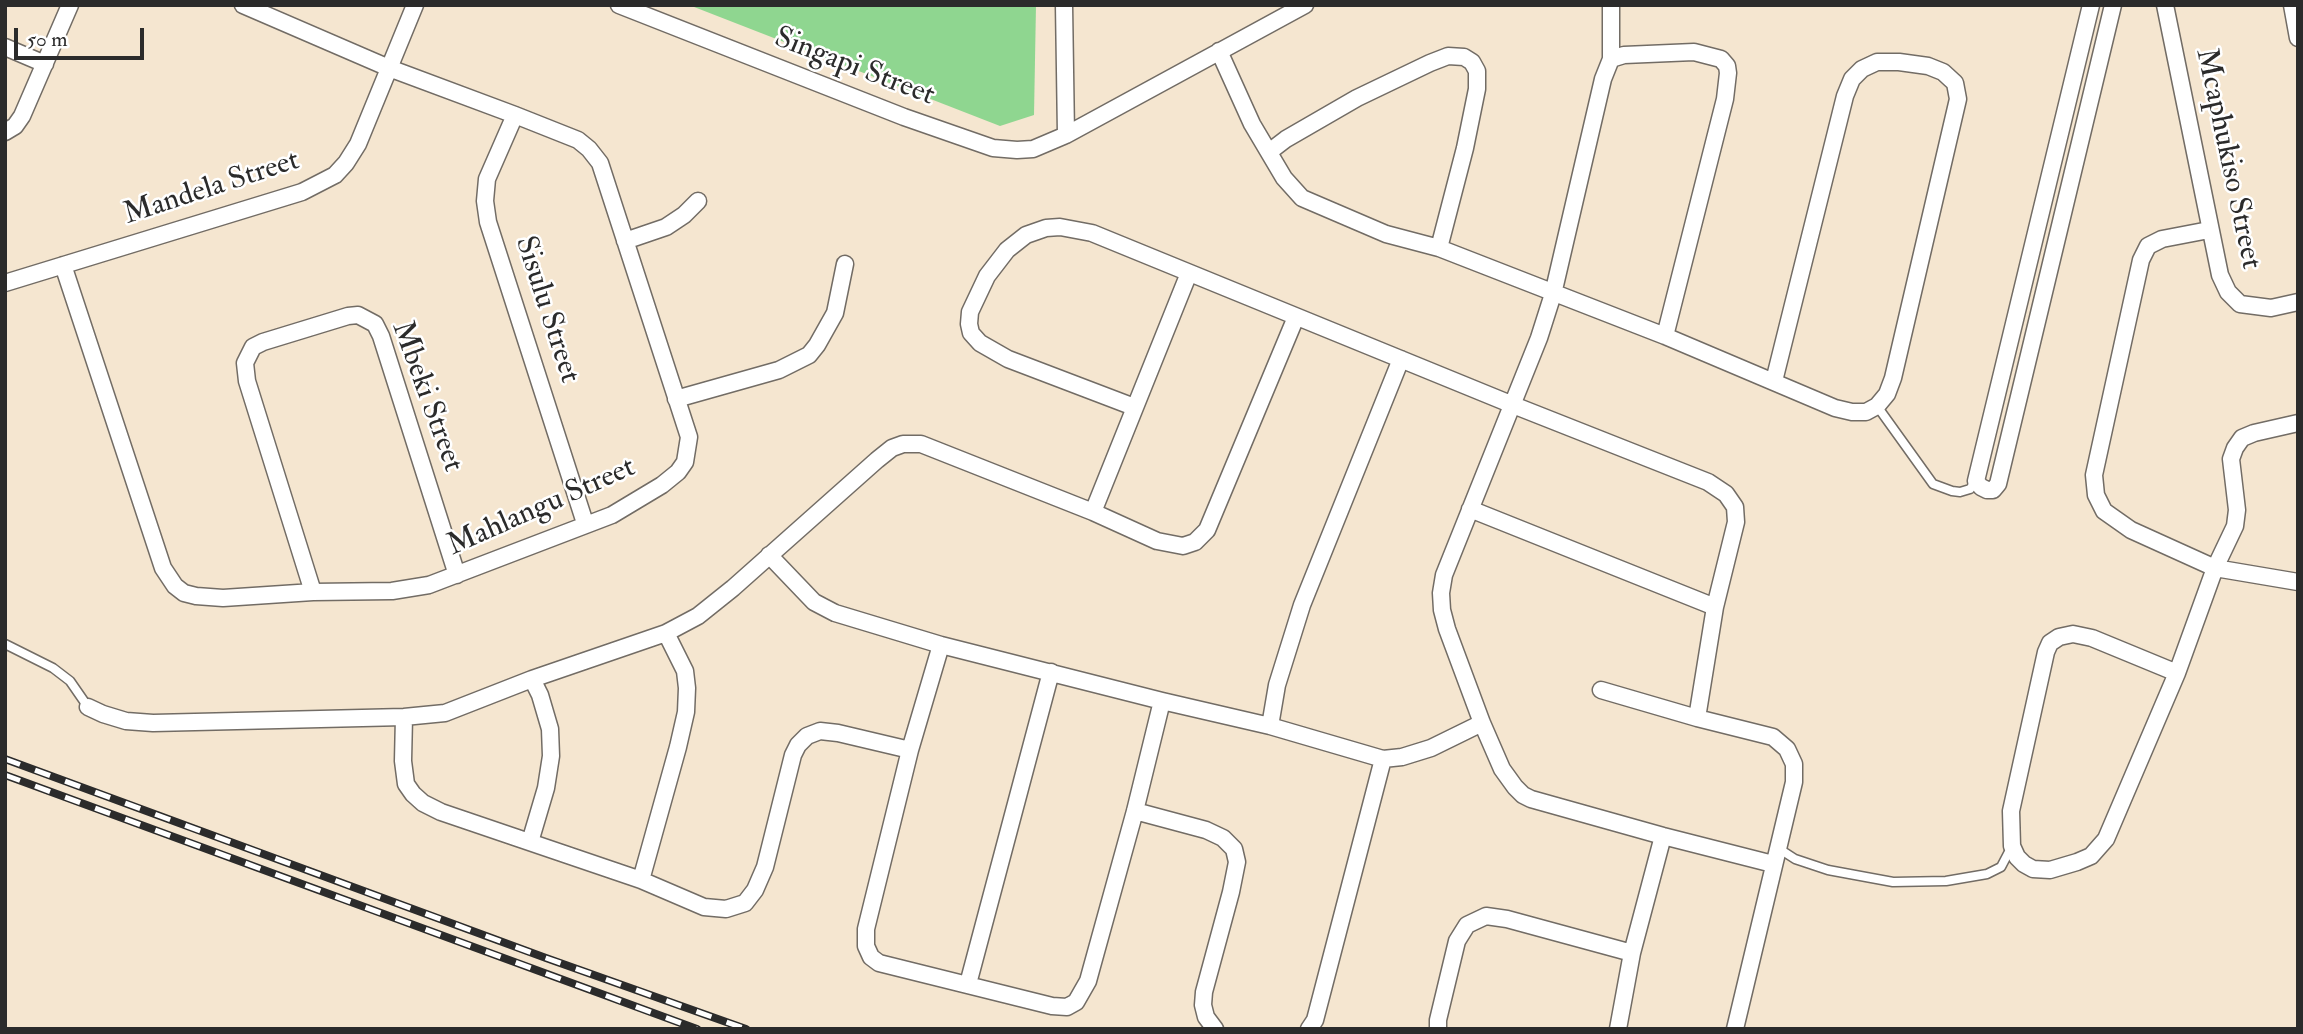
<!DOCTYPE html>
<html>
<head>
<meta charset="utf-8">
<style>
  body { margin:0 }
  #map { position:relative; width:2303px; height:1034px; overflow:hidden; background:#f5e6d0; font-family:"IM FELL Double Pica",serif }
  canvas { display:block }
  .frame { position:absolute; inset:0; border:7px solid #2b2b2b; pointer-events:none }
  .scale { position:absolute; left:14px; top:28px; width:130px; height:32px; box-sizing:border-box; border:4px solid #2b2b2b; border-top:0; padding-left:9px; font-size:21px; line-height:24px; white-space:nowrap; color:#2b2b2b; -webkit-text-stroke:5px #fff; paint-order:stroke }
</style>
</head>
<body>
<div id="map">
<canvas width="2303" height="1034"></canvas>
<div class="frame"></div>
<div class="scale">50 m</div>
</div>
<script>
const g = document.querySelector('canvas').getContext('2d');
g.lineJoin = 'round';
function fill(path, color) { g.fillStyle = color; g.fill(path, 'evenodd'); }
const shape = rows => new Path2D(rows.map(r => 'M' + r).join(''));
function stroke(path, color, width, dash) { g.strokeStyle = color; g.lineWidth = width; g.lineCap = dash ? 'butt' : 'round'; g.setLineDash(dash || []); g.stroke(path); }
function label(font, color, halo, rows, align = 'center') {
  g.font = font + ' "IM FELL Double Pica",serif'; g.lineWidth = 5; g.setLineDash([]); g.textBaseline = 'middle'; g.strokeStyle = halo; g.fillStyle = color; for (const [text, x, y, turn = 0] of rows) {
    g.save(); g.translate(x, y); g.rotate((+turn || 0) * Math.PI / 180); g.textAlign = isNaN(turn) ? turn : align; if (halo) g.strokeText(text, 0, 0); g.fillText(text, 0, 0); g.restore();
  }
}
const green = shape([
  [689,5,1036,5,1034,115,1000,126]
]);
const lane = shape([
  [1877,406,1933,484,1952,491,1960,492,1970,489,1976,481],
  [5,644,53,668,70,681,88,707],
  [1778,848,1795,859,1828,870,1893,882,1946,881,1987,874,2001,867,2012,846]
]);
const street = shape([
  [619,5,904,117,993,148,1017,150,1033,149,1066,135,1305,5],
  [1064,5,1066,135],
  [2091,5,1976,481,1981,487,1987,490,1993,490,1998,484,2113,5],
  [2165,5,2220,275,2228,292,2240,304,2271,308,2298,302],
  [2292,5,2298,38],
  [5,47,45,64],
  [1219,51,1252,124,1284,178,1302,198,1386,234,1439,248,1665,336,1835,408,1852,412,1866,412,1877,406,1887,394,1893,378,1958,99,1955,83,1943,72,1928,66,1899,62,1877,62,1862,69,1852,79,1845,96,1774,381],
  [1611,59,1611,5],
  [515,115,487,179,485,201,488,222,585,523],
  [5,132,15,126,22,116,70,5],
  [1269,152,1286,139,1357,98,1430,63,1448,56,1464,57,1472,62,1477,71,1477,89,1465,148,1439,248],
  [2209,230,2162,239,2148,246,2141,260,2094,475,2096,495,2104,511,2131,530,2215,568,2298,582],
  [625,241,666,227,684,215,698,201],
  [63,265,163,568,175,586,184,593,196,596,223,598,313,592,392,591,429,585,612,515,662,485,678,472,685,462,689,437,600,163,589,149,578,140,515,115,389,68,243,5],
  [5,283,302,192,335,175,346,163,358,144,415,5],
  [1665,336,1725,99,1728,73,1727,66,1721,59,1694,52,1624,55,1611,59,1603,79,1553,294,1539,338,1444,575,1441,593,1442,610,1447,629,1482,723,1502,769,1515,787,1523,795,1531,799,1663,836,1773,864],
  [676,399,779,370,809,355,817,345,835,313,845,264],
  [1134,407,1008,359,980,343,971,333,969,324,970,312,987,276,1007,250,1026,235,1046,228,1060,227,1092,233,1513,405,1708,482,1726,494,1735,507,1736,522,1715,607,1697,718],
  [1470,509,1715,607],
  [1093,512,1189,273],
  [769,555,814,602,835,613,941,645,1162,701,1270,726,1383,759,1402,757,1431,748,1482,723],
  [313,592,247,381,245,363,253,347,263,342,348,316,358,315,375,324,381,336,457,575],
  [941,645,910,750,866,929,866,946,871,957,879,963,1052,1006,1067,1007,1076,1002,1088,981,1091,970,1135,811,1162,701],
  [2177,673,2092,638,2073,634,2059,637,2050,643,2046,652,2011,811,2012,846,2017,857,2024,864,2033,869,2050,870,2077,862,2091,856,2106,839,2177,673,2215,568,2235,526,2237,510,2231,459,2235,448,2242,438,2254,433,2298,423],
  [1601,690,1697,718,1773,737,1787,749,1794,764,1794,782,1735,1029],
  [88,707,103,714,126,721,153,723,404,717,445,713,532,679,666,633,698,616,733,588,877,460,892,448,903,444,921,444,1093,512,1157,541,1183,546,1195,542,1207,530,1296,317],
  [404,717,403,761,406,784,413,794,423,803,441,812,641,880,704,907,726,909,745,903,755,890,765,867,793,755,798,745,807,736,820,731,838,733,910,750],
  [1270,726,1277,685,1302,605,1401,359],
  [1135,811,1206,830,1223,838,1234,849,1237,862,1231,892,1204,992,1203,1005,1206,1017,1215,1029],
  [530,842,546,788,551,756,550,729,540,695,532,679],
  [641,880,678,747,686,712,687,688,685,671,666,633],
  [968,984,1051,672],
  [1309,1029,1315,1020,1383,759],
  [1438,1029,1438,1020,1457,941,1467,925,1486,916,1507,919,1632,953],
  [1618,1029,1632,953,1663,836]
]);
const rail = shape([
  [5,759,546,958,746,1029],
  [5,775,697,1029]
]);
const streetNames = [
  ["Singapi Street",854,68,21],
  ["Mcaphukiso Street",2227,159,78],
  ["Mandela Street",212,189,-18],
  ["Sisulu Street",546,310,72],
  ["Mbeki Street",426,397,70],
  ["Mahlangu Street",542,508,-24]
];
fill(green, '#8fd690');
stroke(lane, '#726c65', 11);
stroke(street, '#726c65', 19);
stroke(lane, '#fff', 8);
stroke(street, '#fff', 16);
stroke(rail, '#2b2b2b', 8);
stroke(rail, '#fff', 5, [16]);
label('30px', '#2b2b2b', '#fff', streetNames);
</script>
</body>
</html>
